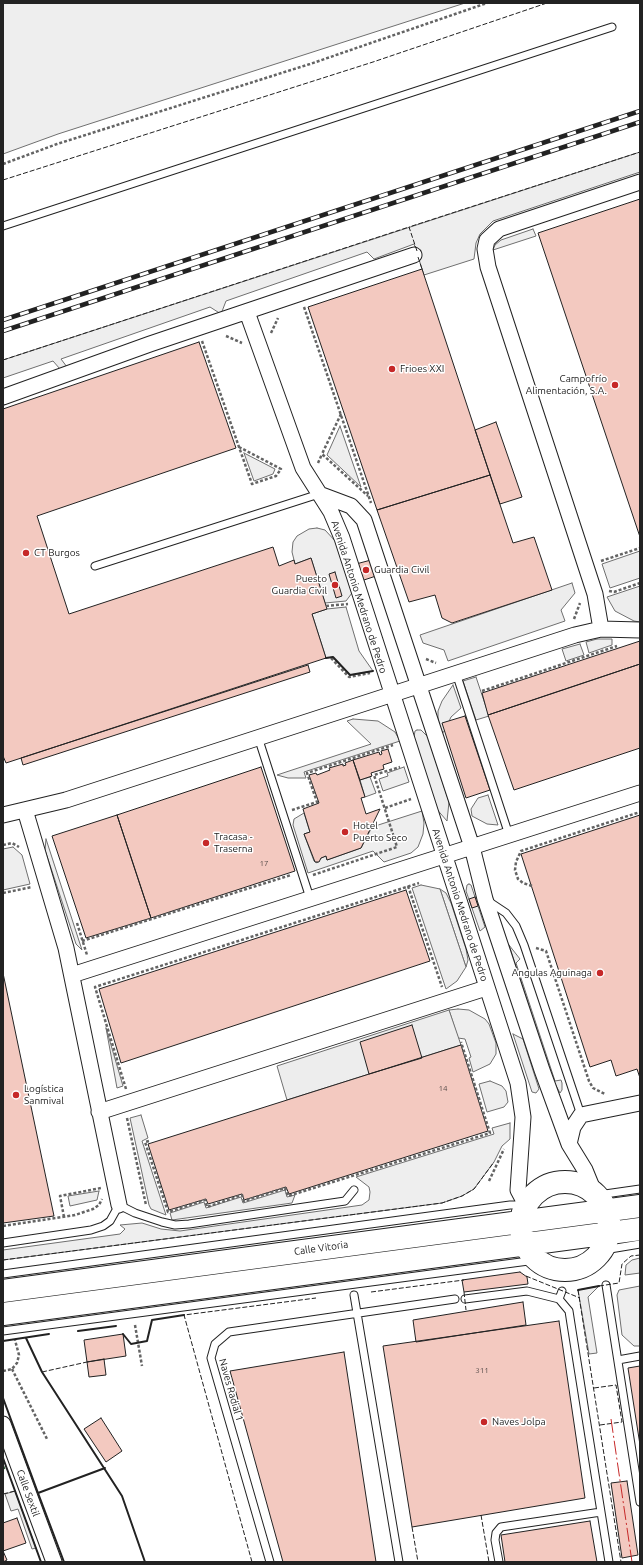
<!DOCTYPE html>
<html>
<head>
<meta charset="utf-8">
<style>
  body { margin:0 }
  #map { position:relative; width:643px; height:1565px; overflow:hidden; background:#fff; font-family:Ubuntu,sans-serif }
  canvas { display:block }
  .frame { position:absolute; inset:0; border:4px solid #222; pointer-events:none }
</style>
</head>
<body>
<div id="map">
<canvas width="643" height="1565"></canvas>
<div class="frame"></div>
</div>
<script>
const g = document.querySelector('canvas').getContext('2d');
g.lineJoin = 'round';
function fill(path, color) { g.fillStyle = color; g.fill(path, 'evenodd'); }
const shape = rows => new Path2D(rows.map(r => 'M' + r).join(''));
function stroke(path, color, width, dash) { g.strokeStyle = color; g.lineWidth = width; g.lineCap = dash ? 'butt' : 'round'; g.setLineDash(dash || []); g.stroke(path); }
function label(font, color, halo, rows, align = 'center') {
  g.font = font + ' Ubuntu,sans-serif'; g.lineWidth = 3; g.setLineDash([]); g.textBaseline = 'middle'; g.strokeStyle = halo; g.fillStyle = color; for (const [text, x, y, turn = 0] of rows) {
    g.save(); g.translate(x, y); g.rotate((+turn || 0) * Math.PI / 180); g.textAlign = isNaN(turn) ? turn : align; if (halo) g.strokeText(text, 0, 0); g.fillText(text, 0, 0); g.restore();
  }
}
const green = shape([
  [3,3,465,3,58,134,3,154,3,3],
  [640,152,640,172,493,221,480,234,476,243,474,259,424,275,414,244,374,259,367,252,226,301,221,314,210,307,61,359,67,367,60,369,53,361,3,378,3,360,640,152],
  [533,229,536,236,493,250,495,245,501,240,533,229],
  [340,426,361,487,327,455,340,426],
  [244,453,275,469,273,474,254,481,244,453],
  [317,528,325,530,337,543,352,593,346,601,325,603,311,558,295,564,292,552,293,542,297,536,309,529,317,528],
  [640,551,640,578,610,588,602,564,640,551],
  [346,607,359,651,373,671,350,675,333,657,326,658,312,614,327,609,346,607],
  [597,639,612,639,612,645,589,653,586,642,597,639],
  [580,644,584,655,566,661,562,649,580,644],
  [476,677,489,716,476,720,463,681,476,677],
  [453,685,461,708,451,717,444,732,441,732,438,718,438,711,442,701,453,685],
  [353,719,378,721,395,732,400,741,304,772,306,778,288,778,277,775,371,744,347,721,353,719],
  [417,730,421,730,428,737,449,802,447,821,434,806,413,742,415,731,417,730],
  [404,767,409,782,383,791,379,779,388,776,387,773,404,767],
  [370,777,376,793,365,797,360,780,370,777],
  [488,795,498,825,487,824,472,816,471,809,478,798,488,795],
  [422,811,424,823,423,834,418,847,411,853,384,862,373,851,308,873,293,825,294,819,304,813,310,832,304,834,314,861,317,863,321,858,326,856,327,860,361,848,372,827,422,811],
  [46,839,82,950,76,944,45,850,46,839],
  [13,847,22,855,30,884,3,890,3,849,13,847],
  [469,884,471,885,485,927,480,931,466,891,467,885,469,884],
  [440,889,446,893,451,903,466,949,468,960,466,967,440,889],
  [509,945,520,959,516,963,555,1081,561,1080,562,1083,562,1090,560,1093,554,1082,509,945],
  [458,1009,469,1010,485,1019,489,1024,496,1043,496,1054,490,1064,473,1072,469,1058,471,1057,465,1039,458,1038,449,1010,458,1009],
  [106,1028,123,1086,117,1088,106,1028],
  [513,1034,523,1039,539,1089,536,1093,532,1092,513,1034],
  [490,1081,502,1086,506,1091,508,1102,504,1107,487,1112,479,1084,490,1081],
  [141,1115,148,1138,142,1141,166,1215,151,1209,149,1205,130,1118,141,1115],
  [510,1123,510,1139,502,1146,494,1162,474,1189,462,1196,442,1203,3,1260,3,1250,120,1234,125,1229,120,1225,142,1223,161,1229,180,1231,362,1205,369,1200,370,1192,369,1187,356,1177,494,1134,492,1128,510,1123],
  [285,1190,287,1197,295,1195,292,1203,172,1220,170,1213,204,1202,206,1208,241,1197,243,1203,285,1190],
  [99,1191,97,1200,70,1206,68,1196,99,1191],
  [599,1286,588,1297,597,1353,589,1354,578,1290,599,1286],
  [640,1286,640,1346,634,1346,622,1335,617,1295,619,1290,640,1286],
  [15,1491,36,1548,32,1549,18,1509,11,1511,5,1494,15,1491]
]);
const parking = shape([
  [572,583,575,593,561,610,565,621,448,661,444,650,423,643,420,635,572,583],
  [640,586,640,622,634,621,615,611,607,597,640,586],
  [421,885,440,889,466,967,457,981,446,989,412,888,421,885],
  [449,1010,461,1045,287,1100,277,1066,449,1010],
  [640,1258,640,1273,625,1275,626,1265,632,1260,640,1258]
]);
const building = shape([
  [640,199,640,537,538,233,640,199],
  [422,269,490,475,377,510,308,307,422,269],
  [199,342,236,448,37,516,69,614,273,547,279,566,294,560,295,564,311,558,327,609,312,614,326,658,6,763,3,756,3,409,199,342],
  [496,422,522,497,500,504,475,430,496,422],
  [490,475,513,543,534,537,552,590,452,623,442,618,435,595,409,602,377,510,490,475],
  [371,560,376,576,361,581,356,564,371,560],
  [335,572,342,596,336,598,329,574,335,572],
  [640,641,640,664,488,715,482,693,640,641],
  [640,664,640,748,514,790,488,715,640,664],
  [308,665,310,672,23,765,21,758,308,665],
  [465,716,490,790,466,798,442,723,465,716],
  [388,749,392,762,383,765,384,769,371,773,372,776,360,780,353,760,379,752,380,755,382,754,381,751,388,749],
  [353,760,365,797,361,798,366,814,380,809,361,848,327,860,326,856,321,858,319,862,315,862,304,834,310,832,303,809,319,803,309,775,316,773,317,775,330,770,329,768,343,764,343,766,346,765,345,763,353,760],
  [261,767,295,871,151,918,117,815,261,767],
  [117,815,151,918,86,938,52,836,117,815],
  [640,815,640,1078,637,1069,616,1076,611,1060,590,1067,521,854,640,815],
  [406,890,430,961,121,1063,99,989,406,890],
  [475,897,478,906,472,908,469,899,475,897],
  [3,973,54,1216,3,1223,3,973],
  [412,1025,422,1058,369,1074,360,1042,412,1025],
  [461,1045,488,1131,289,1194,286,1187,244,1200,242,1194,208,1204,206,1199,169,1210,148,1144,461,1045],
  [520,1272,527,1277,528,1284,464,1292,462,1280,520,1272],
  [523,1302,526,1325,416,1342,413,1320,523,1302],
  [559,1321,585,1498,412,1527,383,1346,559,1321],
  [123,1334,126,1356,87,1362,84,1340,123,1334],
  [344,1352,376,1562,283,1562,230,1371,344,1352],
  [104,1359,106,1375,89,1377,87,1362,104,1359],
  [640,1366,640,1445,628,1368,640,1366],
  [101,1418,122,1451,106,1462,84,1429,101,1418],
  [627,1481,638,1555,622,1558,611,1483,627,1481],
  [17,1518,26,1543,3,1551,7,1560,3,1562,3,1523,17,1518],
  [590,1521,597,1562,505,1562,501,1535,590,1521]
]);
const path = shape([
  [3,164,57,144,310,64,487,3],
  [304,307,371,503],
  [271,333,278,318],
  [226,336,242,343],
  [202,341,239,447,252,484,276,476,281,469,239,447],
  [341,414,322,454,368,496],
  [318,463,322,454],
  [601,561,640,548],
  [609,591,614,592,640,583],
  [326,606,348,604],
  [574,619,580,603],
  [331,658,349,677,370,673],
  [426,659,436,663],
  [482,691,617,646],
  [385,808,411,799],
  [292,810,317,802,307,773,393,745],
  [3,845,12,843,19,847],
  [313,875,397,847,374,775,400,767],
  [408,886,442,987],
  [532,886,523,883,518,879,515,870,516,862,521,851,640,812],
  [3,893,32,887],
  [77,923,87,955],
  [82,941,291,875],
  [536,948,546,951,589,1081,593,1088,605,1094],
  [126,1089,95,987,419,883],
  [127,1118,146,1205],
  [149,1141,145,1142,168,1212,205,1200,207,1207,242,1195,244,1201,285,1188,288,1196,490,1133,461,1042],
  [489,1181,504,1149],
  [64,1217,60,1196,101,1188],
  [3,1226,75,1215,93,1209,99,1205,102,1199],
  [135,1325,142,1366],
  [12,1369,47,1439],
  [3,1371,12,1369,17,1363,19,1355,15,1340]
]);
const service = shape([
  [3,226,612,27],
  [95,566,319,494],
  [456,673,509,835],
  [258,737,310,898],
  [488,901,506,913,516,926,524,945,581,1115],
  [598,1195,640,1189],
  [3,1243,91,1230,103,1226,110,1221,119,1205,135,1213,162,1222,175,1225,189,1224,345,1201,354,1190],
  [604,1250,640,1244],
  [3,1274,510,1205,526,1205],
  [606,1285,640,1502],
  [562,1291,559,1299,569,1311,571,1324,609,1562],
  [354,1295,399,1562],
  [465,1299,527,1291,559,1299],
  [3,1331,536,1260],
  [618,1360,640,1356],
  [270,1562,211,1358,215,1344,229,1332,455,1299],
  [499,1562,495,1540,496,1533,501,1527,601,1512]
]);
const minor = shape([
  [247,312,303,468,331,512,342,538,518,1083,523,1117,518,1190,526,1205],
  [3,397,150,344,414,255],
  [319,494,351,506,364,520,472,847,485,899,542,1070,569,1144,585,1170,594,1192],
  [601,629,595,594,488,267,485,249,487,240,499,229,640,182],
  [25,810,66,948,119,1205],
  [3,815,66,800,575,635,601,629,640,630],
  [72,975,640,793],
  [99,1112,486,988],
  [569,1144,573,1127,581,1115,640,1103],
  [3,1424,54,1562]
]);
const trunk = shape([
  '521 1226a44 44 0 1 1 88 0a44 44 0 1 1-88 0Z',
  [3,1291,640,1206],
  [3,1314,640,1229]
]);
const rail = shape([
  [3,320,640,111],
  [3,331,640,122]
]);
const hedge = shape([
  [3,1468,6,1467]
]);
const fence = shape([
  [3,180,373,62,547,3],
  [417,251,409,227,640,152],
  [418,257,422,269],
  [3,360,409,227],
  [3,1260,442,1203,462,1196,474,1189,494,1162],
  [526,1276,580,1298],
  [599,1286,619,1283,622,1264,631,1256,640,1255],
  [578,1290,621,1562],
  [371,1292,464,1280],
  [464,1292,466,1310],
  [42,1372,87,1362],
  [594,1388,616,1385,622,1422,600,1425],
  [3,1494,15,1491],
  [481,1515,489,1562],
  [412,1527,418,1562],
  [252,1562,184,1315,316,1298]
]);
const wall = shape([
  [326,658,333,657,350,675,373,671],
  [578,1290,599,1286],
  [78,1331,116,1326],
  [123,1334,131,1344,147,1341,152,1320,184,1315],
  [26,1338,42,1372,122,1496,145,1562],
  [3,1341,49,1334],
  [3,1398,38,1493,105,1468],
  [3,1458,41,1562],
  [38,1493,64,1562]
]);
const power = shape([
  [611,1419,632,1562]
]);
const markers = [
  [392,369,4,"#c62828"],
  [615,385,4,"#c62828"],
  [26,553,4,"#c62828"],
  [366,570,4,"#c62828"],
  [335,585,4,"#c62828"],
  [345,832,4,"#c62828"],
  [206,843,4,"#c62828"],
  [600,973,4,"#c62828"],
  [16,1095,4,"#c62828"],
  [484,1422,4,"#c62828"]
];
const numberNames = [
  ["17",264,863],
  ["14",443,1088],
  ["311",482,1370]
];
const poiNames = [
  ["Frioes XXI",400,369],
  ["Campofrío",607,379,"right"],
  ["Alimentación, S.A.",607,391,"right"],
  ["CT Burgos",34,553],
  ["Guardia Civil",374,570],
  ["Puesto",327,579,"right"],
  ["Guardia Civil",327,591,"right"],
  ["Hotel",353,826],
  ["Puerto Seco",353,838],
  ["Tracasa -",214,837],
  ["Traserna",214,849],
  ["Angulas Aguinaga",592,973,"right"],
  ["Logística",24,1089],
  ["Sanmival",24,1101],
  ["Naves Jolpa",492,1422]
];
const streetNames = [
  ["Avenida Antonio Medrano de Pedro",359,597,72],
  ["Avenida Antonio Medrano de Pedro",460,905,72],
  ["Calle Vitoria",321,1248,-8],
  ["Naves Radial 1",231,1390,74],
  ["Calle Sextil",28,1493,70]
];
fill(green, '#eee');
stroke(green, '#6f6f6f', 1);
fill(parking, '#ededed');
stroke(parking, '#6f6f6f', 1);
fill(building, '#f3c9c0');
stroke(building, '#222', 1);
stroke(service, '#222', 9);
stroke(minor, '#222', 17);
stroke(trunk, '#222', 24);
stroke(path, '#646464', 2.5, [3, 2]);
stroke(service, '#fff', 7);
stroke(minor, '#fff', 15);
stroke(trunk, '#fff', 22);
stroke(rail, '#222', 4.5);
stroke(rail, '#fff', 3, [9]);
stroke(hedge, '#2f5e38', 3, [2, 3]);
stroke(fence, '#222', 1, [5, 2]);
stroke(wall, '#222', 2);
stroke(power, '#c62828', 1, [14, 3, 2, 3]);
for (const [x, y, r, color] of markers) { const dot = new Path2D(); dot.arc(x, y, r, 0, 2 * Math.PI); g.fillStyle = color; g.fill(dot); stroke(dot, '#fff', 1.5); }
label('8px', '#564c4a', null, numberNames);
label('10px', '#222', '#fff', poiNames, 'left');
label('10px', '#222', '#fff', streetNames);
</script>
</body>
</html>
